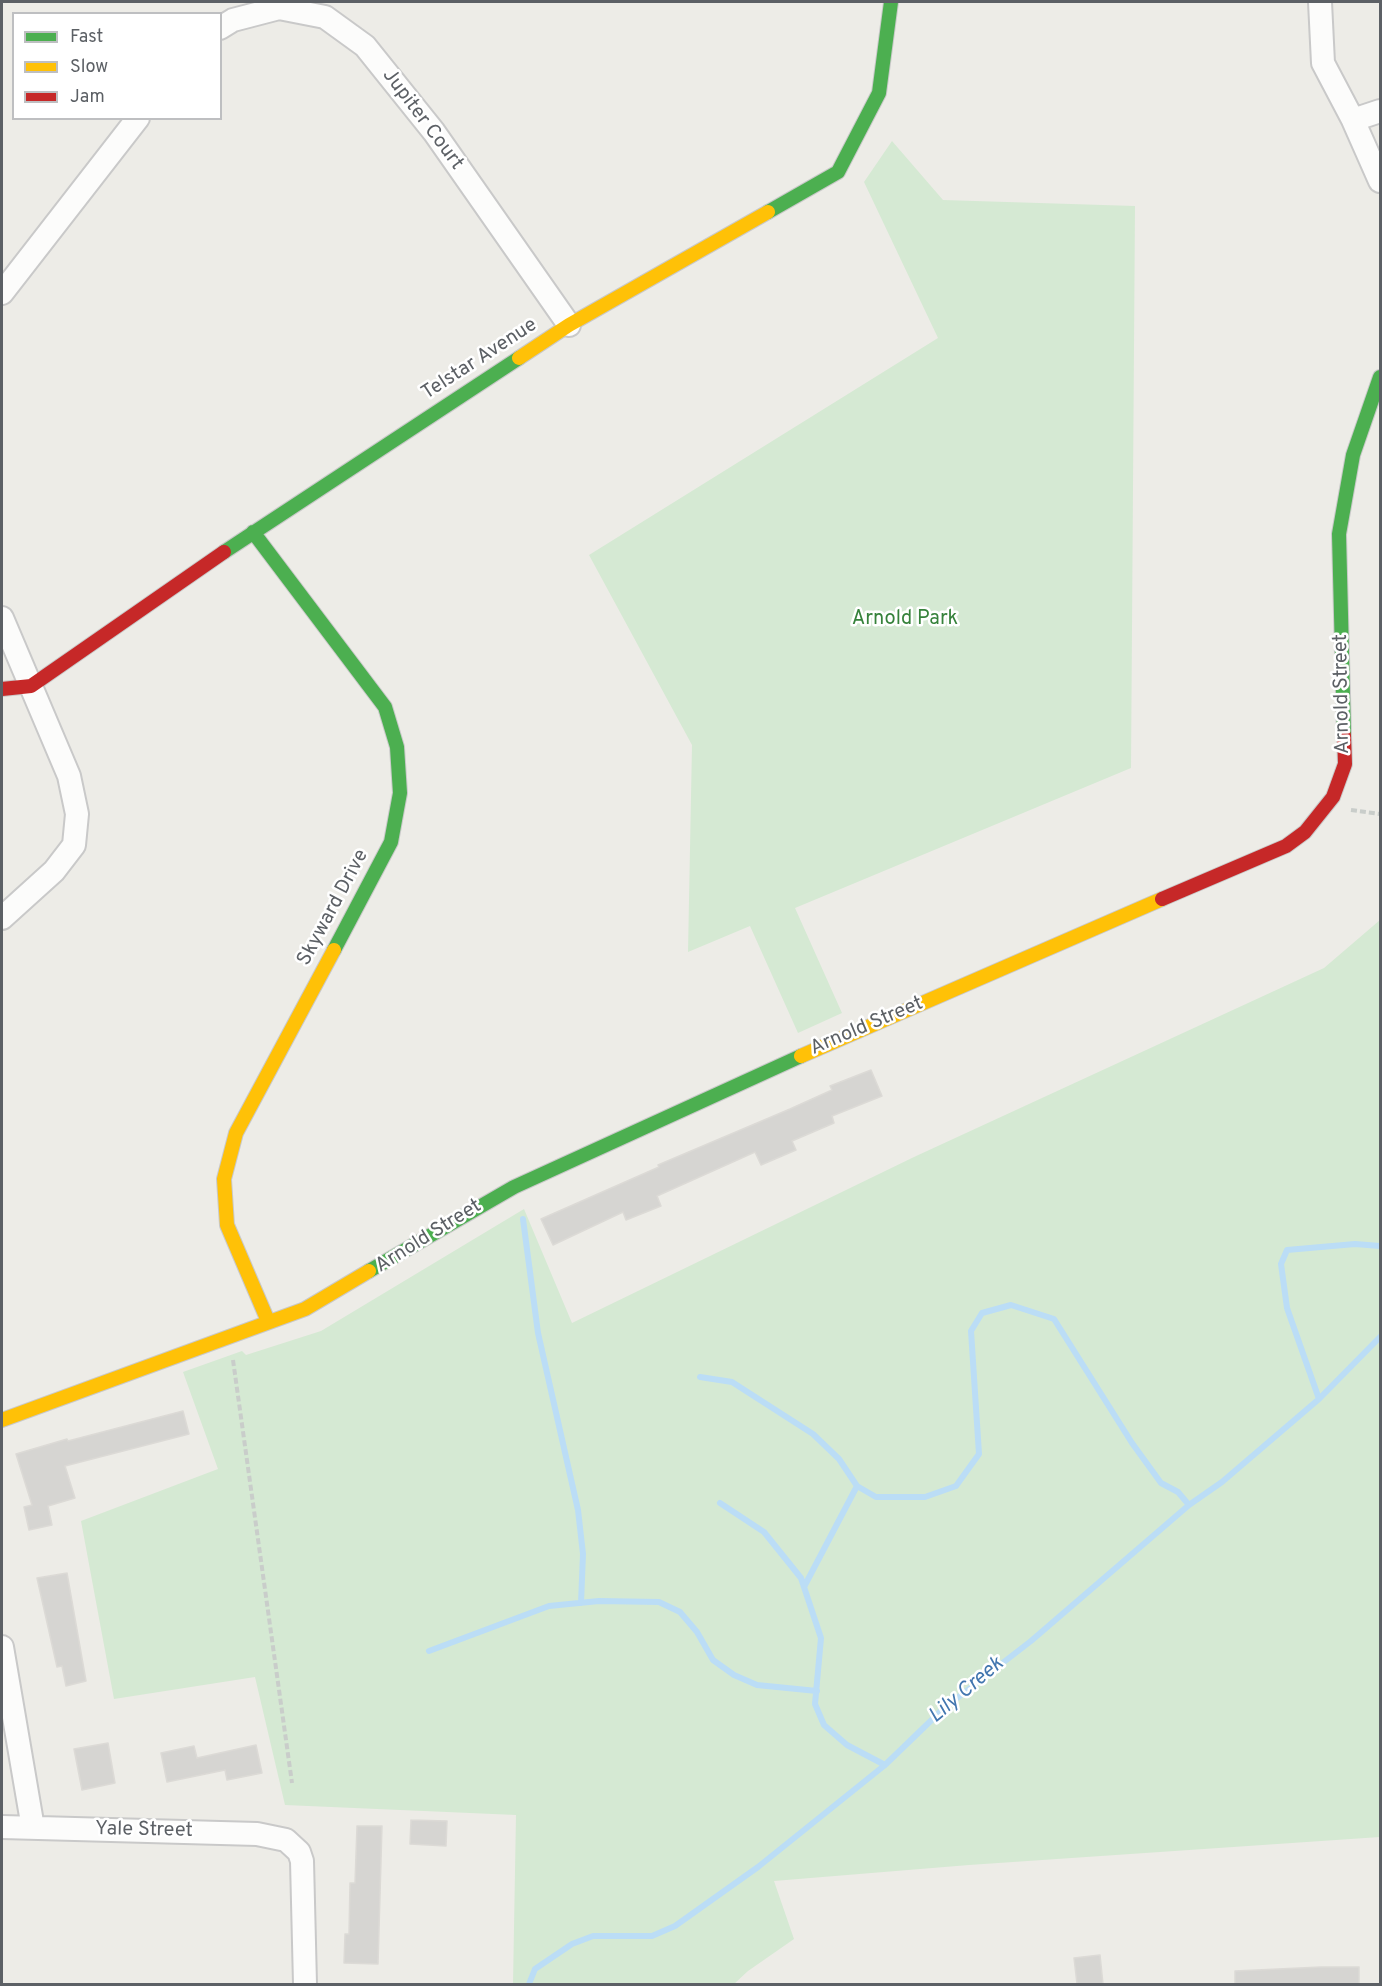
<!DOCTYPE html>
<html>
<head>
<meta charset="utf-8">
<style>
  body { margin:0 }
  #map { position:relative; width:1382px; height:1986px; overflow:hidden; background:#edece7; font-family:Overpass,sans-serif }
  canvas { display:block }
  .frame { position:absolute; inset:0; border:3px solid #5c6065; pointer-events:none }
  .legend { position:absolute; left:12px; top:12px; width:210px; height:108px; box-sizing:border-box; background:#fff; border:2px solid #bebfc1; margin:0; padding:8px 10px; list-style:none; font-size:18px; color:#5c6065 }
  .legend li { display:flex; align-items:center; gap:12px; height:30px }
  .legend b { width:30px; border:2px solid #bebfc1 }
</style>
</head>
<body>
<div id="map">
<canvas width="1382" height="1986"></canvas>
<div class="frame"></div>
<ul class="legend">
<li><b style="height:8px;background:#4caf50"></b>Fast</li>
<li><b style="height:8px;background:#ffc107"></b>Slow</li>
<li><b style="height:8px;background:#c62828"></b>Jam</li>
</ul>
</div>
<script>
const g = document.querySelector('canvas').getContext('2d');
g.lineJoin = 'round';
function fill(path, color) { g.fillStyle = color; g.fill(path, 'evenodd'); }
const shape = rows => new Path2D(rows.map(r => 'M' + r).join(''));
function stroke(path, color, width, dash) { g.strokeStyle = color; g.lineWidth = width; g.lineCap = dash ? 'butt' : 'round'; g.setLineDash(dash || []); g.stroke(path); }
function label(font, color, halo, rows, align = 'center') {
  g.font = font + ' Overpass,sans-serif'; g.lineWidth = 5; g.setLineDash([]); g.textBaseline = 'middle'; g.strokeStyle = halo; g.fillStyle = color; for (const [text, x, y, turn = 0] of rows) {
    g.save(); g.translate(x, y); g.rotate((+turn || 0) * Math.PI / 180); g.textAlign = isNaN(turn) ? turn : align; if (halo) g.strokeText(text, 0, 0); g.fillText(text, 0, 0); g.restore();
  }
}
const green = shape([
  [892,141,943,200,1135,206,1131,768,795,908,842,1013,798,1033,750,926,688,952,692,745,589,555,938,338,864,182],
  [1380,920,1380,1837,969,1865,774,1881,794,1939,748,1971,734,1984,513,1984,516,1815,285,1805,255,1677,114,1699,81,1521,218,1469,183,1372,242,1351,246,1355,321,1331,524,1209,572,1323,914,1157,1324,968]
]);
const stream = shape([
  [523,1219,538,1333,578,1510,583,1554,581,1603],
  [700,1377,732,1382,813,1434,839,1459,857,1486,876,1497,925,1497,956,1486,979,1454,971,1331,982,1313,1011,1305,1054,1319,1132,1443,1161,1483,1178,1492,1189,1505],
  [1319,1399,1287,1308,1281,1264,1287,1250,1355,1244,1380,1246],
  [720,1503,764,1532,801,1578,821,1638,815,1704,824,1725,847,1745,885,1765],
  [804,1587,857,1486],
  [429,1651,549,1606,599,1601,659,1602,680,1612,697,1632,713,1660,734,1675,757,1685,817,1691],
  [529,1984,535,1969,572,1944,593,1936,652,1936,675,1926,758,1867,885,1765,943,1709,1031,1641,1189,1505,1222,1482,1319,1399,1380,1337]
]);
const building = shape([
  [871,1070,882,1096,832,1116,834,1123,792,1141,796,1150,761,1165,755,1152,657,1196,661,1206,626,1220,623,1212,553,1245,541,1219,659,1167,658,1165,790,1109,832,1090,830,1086,871,1070],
  [183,1411,189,1434,65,1466,75,1498,48,1506,52,1525,29,1530,24,1507,32,1505,16,1454,67,1439,68,1441,183,1411],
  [67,1573,86,1681,66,1686,62,1666,57,1667,37,1578,67,1573],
  [108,1743,115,1783,82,1790,74,1749,108,1743],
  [256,1745,262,1773,227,1780,225,1770,167,1782,161,1753,194,1746,197,1758,256,1745],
  [411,1820,447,1821,446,1846,410,1844,411,1820],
  [357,1826,382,1826,378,1964,344,1963,345,1934,349,1934,350,1883,355,1883,357,1826],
  [1100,1955,1103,1984,1077,1984,1074,1958,1100,1955],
  [1321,1967,1359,1967,1359,1984,1235,1984,1235,1971,1321,1967]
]);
const path = shape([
  [1351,810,1380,814],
  [233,1360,292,1783]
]);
const street = shape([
  [1320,2,1323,63,1353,120,1380,181],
  [220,28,233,20,279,8,325,17,365,46,434,132,569,325],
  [1353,120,1380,111],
  [2,293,138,118],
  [2,618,69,776,77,814,74,845,54,871,2,918],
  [2,1647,33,1828],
  [2,1827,257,1834,286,1840,299,1852,302,1861,305,1984]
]);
const fast = shape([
  [768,212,838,172,879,93,891,2],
  [253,532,385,707,397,747,400,793,391,842,334,950],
  [224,552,519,358],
  [1344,735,1339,534,1353,455,1380,377],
  [369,1271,514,1187,801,1056]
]);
const slow = shape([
  [519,358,569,325,768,212],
  [801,1056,1162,899],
  [268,1321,227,1225,224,1179,236,1133,334,950],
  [2,1420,305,1309,369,1271]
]);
const jam = shape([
  [2,689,31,686,224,552],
  [1162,899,1286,846,1305,832,1333,797,1345,764,1344,735]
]);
const streetNames = [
  ["Jupiter Court",422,120,53],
  ["Telstar Avenue",480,360,-33],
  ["Arnold Street",1343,694,-91],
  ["Skyward Drive",334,908,-62],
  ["Arnold Street",867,1027,-23],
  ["Arnold Street",429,1237,-32],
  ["Yale Street",144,1831,1]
];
const parkNames = [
  ["Arnold Park",905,620]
];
const waterNames = [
  ["Lily Creek",967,1691,-40]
];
fill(green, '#d5e9d3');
stroke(stream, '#bbddf6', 6);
fill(building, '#d6d5d2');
stroke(building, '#dcdad6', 1.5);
stroke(street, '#c9c9c9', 26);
stroke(fast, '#c9c9c9', 16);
stroke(slow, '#c9c9c9', 16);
stroke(jam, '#c9c9c9', 16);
stroke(path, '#c9cdca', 4, [6, 3]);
stroke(street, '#fcfcfb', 22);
stroke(fast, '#4caf50', 14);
stroke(slow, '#ffc107', 14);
stroke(jam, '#c62828', 14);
label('20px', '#5c6065', '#fff', streetNames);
label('20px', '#36823b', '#fff', parkNames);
label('italic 21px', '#4276af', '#fff', waterNames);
</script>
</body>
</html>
